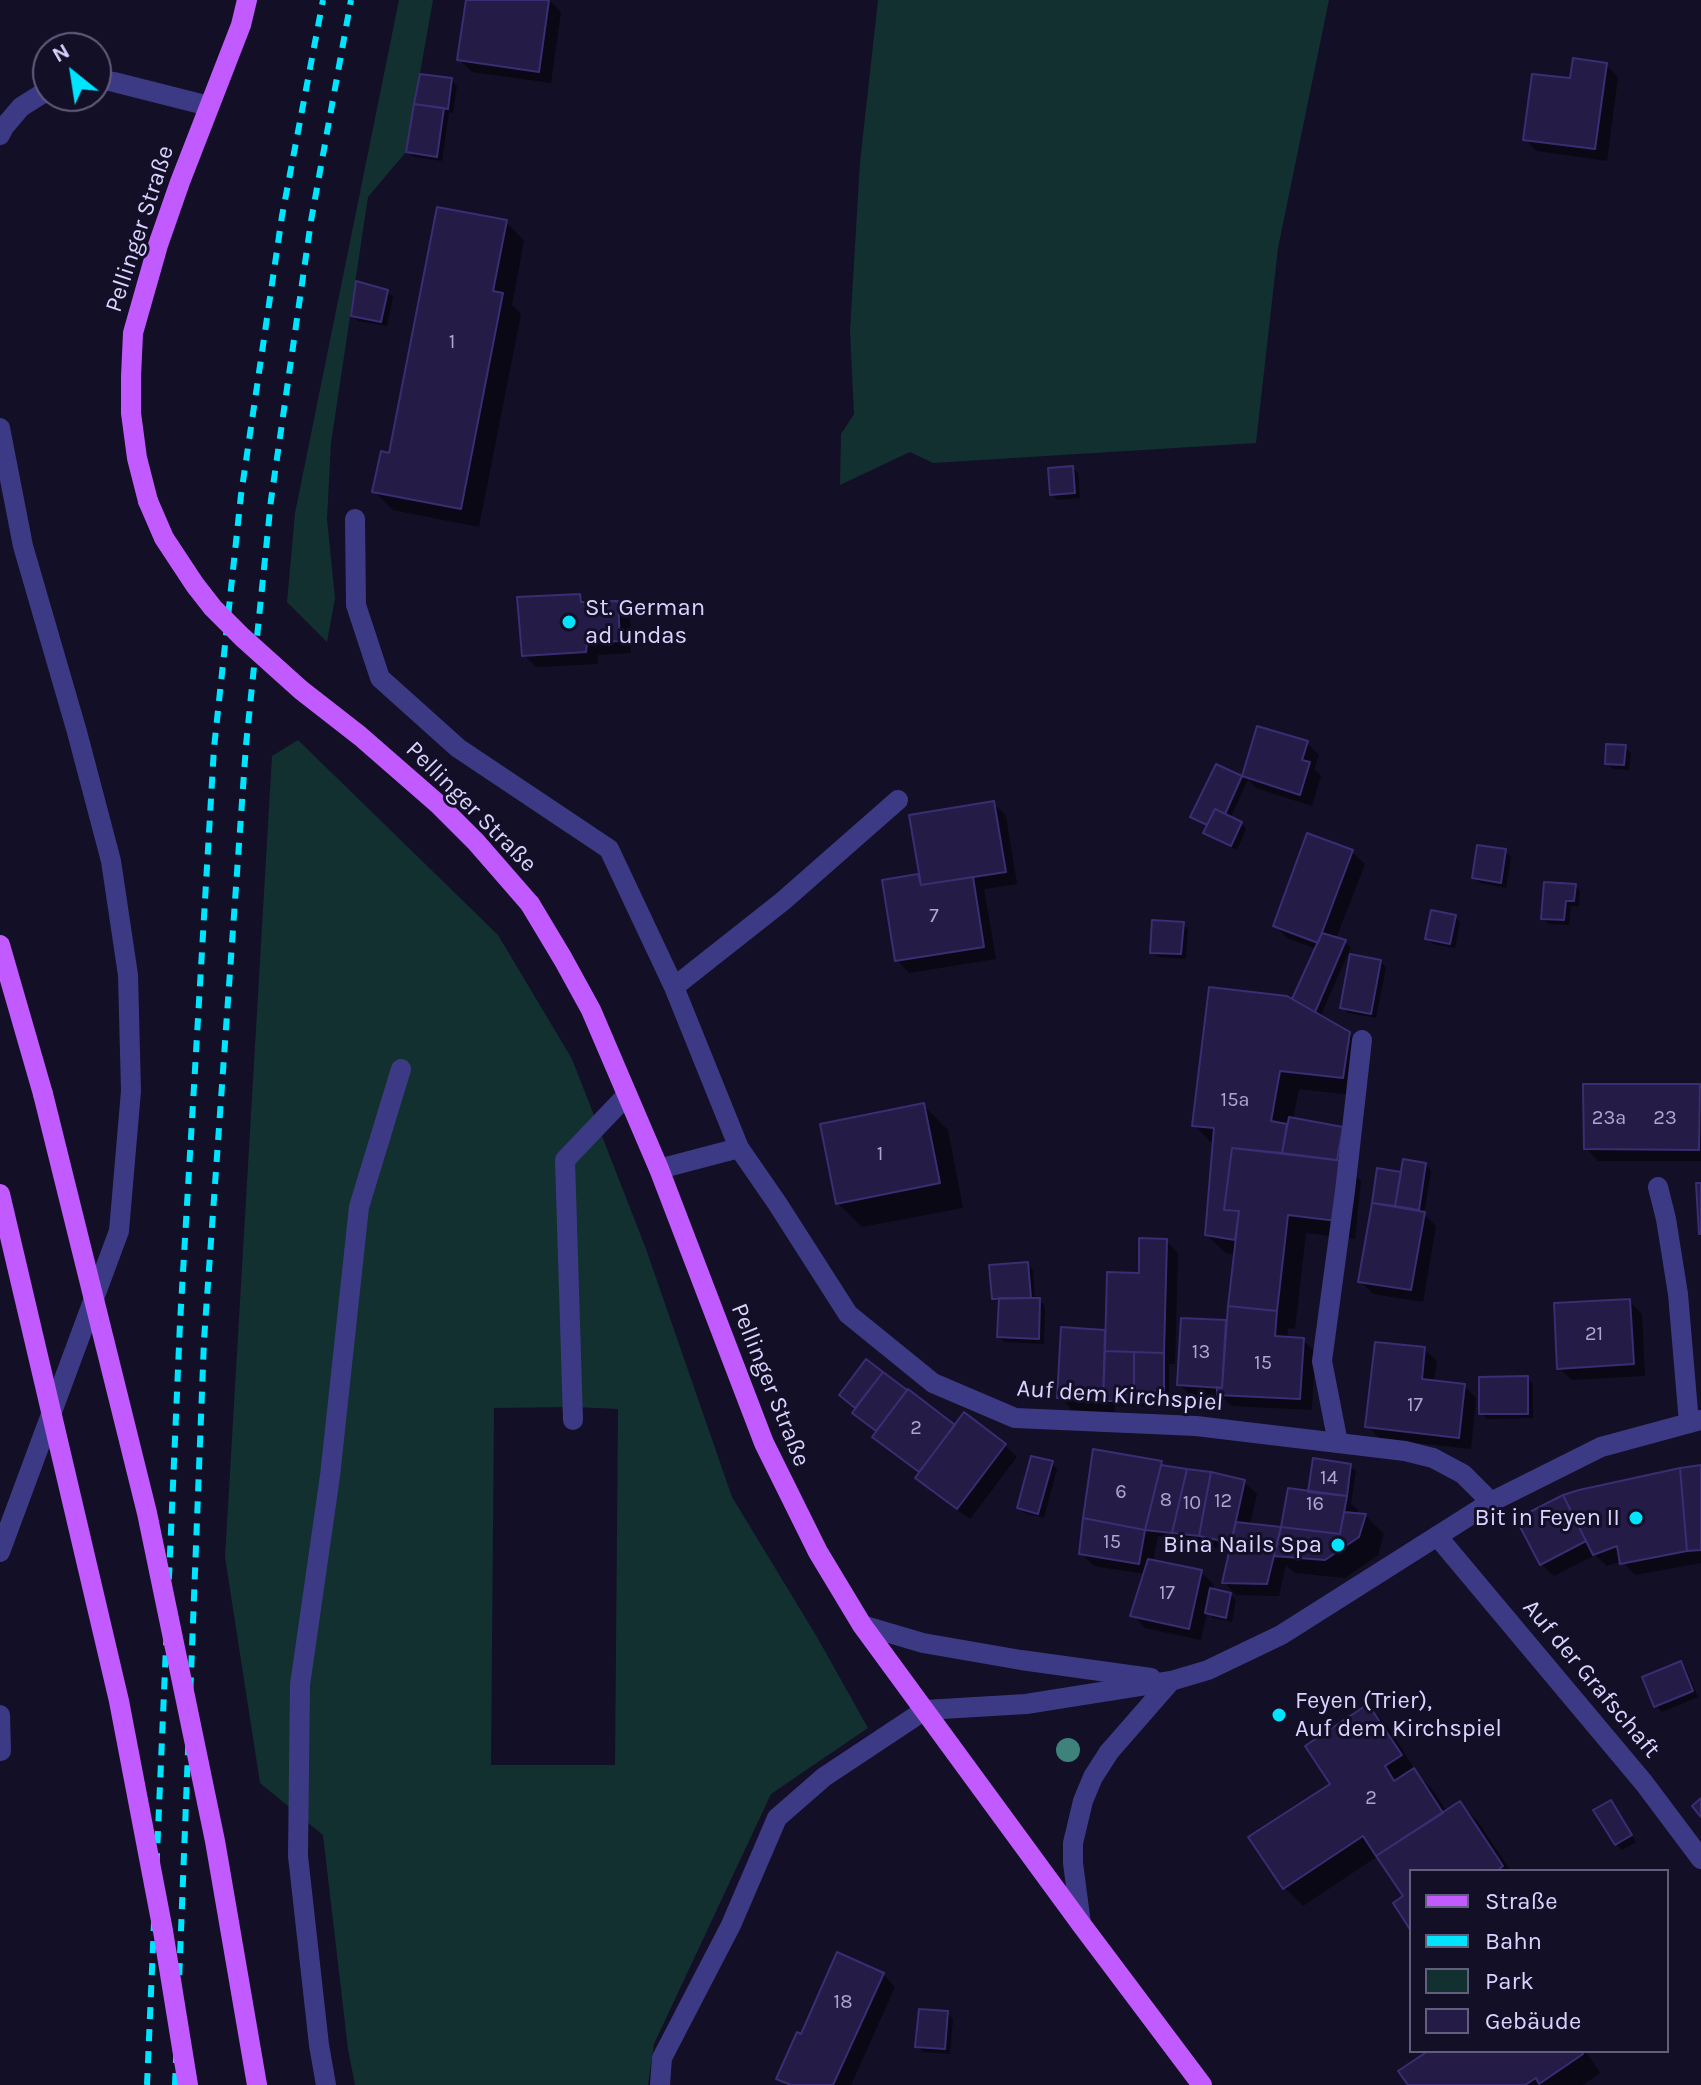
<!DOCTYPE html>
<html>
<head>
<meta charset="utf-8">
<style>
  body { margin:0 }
  #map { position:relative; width:1701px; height:2085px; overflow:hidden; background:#130f26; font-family:Karla,sans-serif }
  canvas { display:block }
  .legend { position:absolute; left:1409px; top:1869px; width:260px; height:184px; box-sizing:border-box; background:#130f26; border:2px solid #625e7d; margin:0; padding:10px 14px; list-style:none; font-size:24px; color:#d9d4ff }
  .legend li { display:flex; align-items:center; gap:16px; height:40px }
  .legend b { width:40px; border:2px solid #625e7d }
  .north { position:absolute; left:32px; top:32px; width:80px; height:80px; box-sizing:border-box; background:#130f26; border:2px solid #625e7d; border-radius:50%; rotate:330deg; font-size:22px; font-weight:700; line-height:32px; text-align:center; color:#d9d4ff }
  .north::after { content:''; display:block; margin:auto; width:28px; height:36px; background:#00e5ff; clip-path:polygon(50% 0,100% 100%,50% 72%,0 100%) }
</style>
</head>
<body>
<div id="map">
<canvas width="1701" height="2085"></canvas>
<ul class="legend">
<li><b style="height:10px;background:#c25bff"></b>Straße</li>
<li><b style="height:10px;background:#00e5ff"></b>Bahn</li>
<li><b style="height:22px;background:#12302f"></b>Park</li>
<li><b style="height:22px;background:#241b47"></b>Gebäude</li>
</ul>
<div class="north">N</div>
</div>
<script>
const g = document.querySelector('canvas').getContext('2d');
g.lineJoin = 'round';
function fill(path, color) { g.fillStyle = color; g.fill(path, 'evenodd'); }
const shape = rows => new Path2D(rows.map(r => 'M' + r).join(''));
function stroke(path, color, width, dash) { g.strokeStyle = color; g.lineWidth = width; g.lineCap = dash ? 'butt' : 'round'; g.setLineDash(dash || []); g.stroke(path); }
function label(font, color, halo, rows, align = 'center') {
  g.font = font + ' Karla,sans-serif'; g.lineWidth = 6; g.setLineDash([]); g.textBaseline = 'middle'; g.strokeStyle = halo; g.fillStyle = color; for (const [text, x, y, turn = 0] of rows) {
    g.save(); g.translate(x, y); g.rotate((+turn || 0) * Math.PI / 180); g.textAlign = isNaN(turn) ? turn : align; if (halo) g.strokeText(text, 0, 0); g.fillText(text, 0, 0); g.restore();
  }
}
const green = shape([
  [399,0,433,0,406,152,368,197,331,443,327,519,335,598,327,642,287,602,295,513],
  [878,0,1329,0,1278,248,1256,443,933,463,910,452,840,485,841,434,854,414,850,330,860,162],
  [298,740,498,935,572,1059,646,1249,732,1497,817,1637,868,1728,771,1794,654,2044,648,2085,355,2085,348,2049,323,1835,260,1783,225,1557,272,756],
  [574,1407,618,1409,615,1765,491,1765,494,1408]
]);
const shadow = shape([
  [468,0,549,0,561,12,551,83,472,72,460,60],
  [1606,65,1618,77,1607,161,1537,151,1525,139],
  [451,80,457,86,453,113,449,112,442,161,414,157,408,151],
  [506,222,524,241,512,305,521,314,479,527,393,510,375,492,391,455],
  [387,291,393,297,387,326,358,321,353,316],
  [1072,468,1078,473,1080,498,1057,500,1052,494],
  [580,596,588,604,618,603,630,615,631,653,598,655,598,664,536,667,524,655],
  [1258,728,1307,743,1319,755,1314,769,1321,776,1312,806,1256,788,1248,779,1230,819,1241,823,1246,829,1237,850,1211,838,1205,833,1208,827,1198,822,1192,816,1216,766,1243,779],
  [1625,747,1631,753,1629,770,1613,769,1607,763],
  [993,803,1006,816,1017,884,984,889,996,959,909,973,897,960,884,881,921,875],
  [1505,851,1511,857,1506,888,1480,883,1474,878],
  [1352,852,1365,864,1336,939,1345,942,1351,947,1320,1017,1349,1034,1368,1053,1362,1096,1299,1089,1293,1119,1342,1129,1343,1163,1361,1181,1355,1239,1306,1233,1295,1329,1288,1328,1287,1339,1303,1340,1315,1352,1312,1410,1232,1406,1223,1398,1191,1396,1179,1384,1183,1320,1227,1322,1236,1255,1226,1253,1207,1235,1213,1144,1194,1125,1293,1002,1317,949,1287,938,1275,925],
  [1575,886,1580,891,1579,906,1571,906,1569,925,1548,924,1543,918],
  [1455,917,1460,922,1455,948,1433,944,1427,938],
  [1183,924,1188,929,1186,959,1158,957,1152,952],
  [1380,962,1386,967,1376,1018,1348,1013,1343,1007],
  [1699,1086,1701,1088,1701,1161,1598,1161,1586,1148],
  [923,1105,948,1130,963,1208,862,1227,837,1203],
  [1426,1165,1431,1171,1424,1214,1436,1226,1423,1302,1373,1294,1360,1281,1379,1170,1403,1174],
  [1166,1241,1178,1253,1175,1364,1169,1364,1169,1408,1115,1406,1115,1412,1072,1410,1060,1397,1063,1329,1107,1332,1141,1275],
  [1027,1264,1033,1270,1035,1300,1039,1300,1045,1306,1044,1344,1005,1342,999,1337,1000,1305,994,1298],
  [1629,1301,1642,1314,1645,1376,1572,1380,1559,1368],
  [1424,1349,1437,1361,1434,1382,1464,1386,1476,1398,1471,1449,1380,1439,1368,1426],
  [866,1362,956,1427,1004,1445,1017,1457,970,1519,930,1490,918,1478,920,1474,887,1449,875,1437,878,1432,860,1418,857,1408,847,1401],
  [1527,1378,1533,1384,1533,1418,1487,1419,1481,1414],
  [1052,1463,1057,1469,1044,1518,1024,1513,1019,1507],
  [1161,1463,1166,1468,1244,1482,1257,1494,1250,1525,1282,1529,1310,1493,1350,1466,1356,1471,1351,1504,1358,1510,1357,1515,1366,1516,1384,1534,1378,1555,1345,1578,1295,1573,1286,1565,1279,1596,1236,1595,1224,1582,1231,1551,1213,1547,1207,1541,1158,1536,1153,1562,1201,1572,1214,1585,1212,1591,1230,1594,1236,1600,1232,1622,1213,1618,1207,1613,1201,1640,1145,1628,1133,1615,1145,1574,1094,1566,1081,1553],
  [1701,1467,1701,1563,1635,1575,1622,1561,1607,1566,1595,1555,1554,1576,1541,1564],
  [1681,1663,1686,1669,1698,1697,1662,1712,1656,1706],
  [1368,1706,1387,1725,1418,1775,1432,1789,1447,1812,1460,1803,1478,1822,1511,1871,1411,1871,1411,1927,1406,1897,1378,1856,1303,1906,1284,1887],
  [1610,1802,1616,1808,1636,1842,1622,1850,1616,1844],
  [883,1974,895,1987,851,2085,786,2085,779,2078],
  [947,2013,953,2019,950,2054,923,2052,918,2046],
  [1432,2051,1586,2051,1600,2073,1583,2085,1410,2085]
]);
const building = shape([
  [466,0,549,0,539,72,457,60,466,0],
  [1573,58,1607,63,1595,149,1523,140,1532,74,1570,78,1573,58],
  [420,74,452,78,448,109,414,104,420,74],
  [414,104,444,108,437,157,406,152,414,104],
  [437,207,507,220,493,291,503,293,461,509,372,492,381,451,389,453,437,207],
  [356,281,388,290,381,322,351,316,356,281],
  [1073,466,1075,493,1050,495,1048,468,1073,466],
  [580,594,581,602,618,601,620,641,587,643,586,652,522,656,517,597,580,594],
  [1257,726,1308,741,1302,760,1310,762,1300,795,1242,776,1257,726],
  [1606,744,1626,745,1624,765,1605,764,1606,744],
  [1216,764,1242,776,1225,814,1215,809,1207,825,1190,817,1216,764],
  [994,801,1006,872,921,885,909,815,994,801],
  [1215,809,1242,822,1231,846,1203,833,1215,809],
  [1307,833,1353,850,1318,943,1273,926,1307,833],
  [1477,845,1506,849,1501,883,1472,878,1477,845],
  [918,874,921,885,973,877,984,947,895,961,882,880,918,874],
  [1544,882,1576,884,1574,901,1566,901,1564,920,1541,919,1544,882],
  [1431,910,1456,915,1450,944,1425,939,1431,910],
  [1152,920,1184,922,1181,954,1150,953,1152,920],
  [1322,933,1346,940,1315,1012,1292,999,1322,933],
  [1350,954,1381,960,1371,1014,1340,1008,1350,954],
  [1209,987,1287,996,1350,1032,1343,1078,1280,1071,1271,1121,1287,1124,1282,1153,1232,1148,1224,1210,1239,1211,1235,1240,1205,1235,1214,1128,1192,1126,1209,987],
  [1583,1084,1700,1084,1699,1150,1584,1149,1583,1084],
  [924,1103,940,1183,836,1204,820,1124,924,1103],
  [1289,1117,1343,1127,1337,1160,1282,1153,1289,1117],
  [1232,1148,1344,1161,1337,1221,1288,1215,1277,1311,1228,1306,1239,1211,1224,1210,1232,1148],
  [1403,1159,1426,1163,1419,1210,1395,1206,1403,1159],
  [1377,1168,1401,1172,1395,1206,1372,1203,1377,1168],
  [1696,1183,1701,1183,1701,1234,1699,1234,1696,1183],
  [1372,1203,1425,1212,1411,1290,1358,1282,1372,1203],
  [1139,1238,1167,1239,1164,1353,1105,1351,1107,1272,1139,1273,1139,1238],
  [1028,1262,1031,1298,992,1299,989,1265,1028,1262],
  [999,1298,1040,1298,1039,1339,997,1337,999,1298],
  [1630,1299,1634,1364,1557,1369,1554,1303,1630,1299],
  [1228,1306,1277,1311,1275,1336,1304,1338,1300,1399,1217,1395,1217,1387,1222,1388,1228,1306],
  [1181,1318,1226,1320,1222,1388,1177,1385,1181,1318],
  [1061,1327,1105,1330,1103,1401,1057,1398,1061,1327],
  [1375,1342,1425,1347,1422,1379,1465,1384,1459,1438,1365,1427,1375,1342],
  [1105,1351,1134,1352,1134,1401,1103,1401,1105,1351],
  [1134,1352,1164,1353,1164,1403,1134,1401,1134,1352],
  [866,1359,883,1372,855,1408,839,1395,866,1359],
  [883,1372,907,1390,876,1431,852,1413,883,1372],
  [1528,1376,1528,1414,1479,1414,1479,1377,1528,1376],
  [908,1389,955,1425,919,1472,872,1437,908,1389],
  [964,1412,1006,1444,957,1509,915,1478,964,1412],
  [1093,1449,1162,1461,1145,1530,1083,1518,1093,1449],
  [1031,1456,1053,1461,1038,1514,1017,1508,1031,1456],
  [1313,1458,1351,1464,1347,1496,1308,1492,1313,1458],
  [1161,1465,1187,1469,1172,1533,1145,1530,1161,1465],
  [1701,1465,1701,1550,1687,1551,1680,1468,1701,1465],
  [1680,1468,1687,1551,1620,1564,1617,1546,1593,1555,1563,1495,1579,1490,1680,1468],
  [1187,1469,1211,1472,1199,1536,1172,1533,1187,1469],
  [1211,1472,1245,1480,1231,1543,1199,1536,1211,1472],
  [1288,1488,1347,1496,1340,1534,1281,1527,1288,1488],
  [1563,1495,1586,1541,1540,1565,1516,1519,1563,1495],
  [1344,1512,1366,1514,1359,1537,1325,1560,1274,1556,1281,1527,1340,1534,1344,1512],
  [1083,1518,1145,1530,1139,1564,1079,1554,1083,1518],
  [1236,1522,1281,1527,1267,1584,1222,1583,1236,1522],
  [1148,1559,1202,1570,1189,1629,1130,1616,1148,1559],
  [1210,1588,1231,1593,1226,1618,1205,1613,1210,1588],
  [1681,1661,1693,1691,1654,1707,1642,1677,1681,1661],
  [1368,1704,1402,1755,1385,1766,1394,1781,1414,1768,1443,1813,1376,1856,1363,1836,1283,1889,1248,1837,1330,1784,1305,1746,1368,1704],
  [1701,1798,1701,1817,1692,1806,1701,1798],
  [1611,1800,1632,1835,1615,1845,1593,1810,1611,1800],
  [1460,1801,1503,1866,1497,1871,1411,1871,1411,1931,1393,1903,1403,1896,1376,1856,1460,1801],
  [837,1952,884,1973,833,2085,791,2085,776,2079,797,2032,801,2034,837,1952],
  [919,2009,948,2011,945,2049,915,2047,919,2009],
  [1428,2051,1581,2051,1583,2054,1539,2084,1536,2078,1525,2085,1408,2085,1398,2071,1428,2051]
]);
const lane = shape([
  [96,79,114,82,209,106],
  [0,135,4,127,21,107,48,90],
  [0,428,23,546,77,732,111,861,128,975,131,1091,119,1231,0,1552],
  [1658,1187,1666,1219,1678,1294,1689,1423],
  [573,1420,565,1160,627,1095],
  [1338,1443,1322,1361,1345,1191,1362,1040],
  [0,1715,1,1751],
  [326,2085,319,2045,298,1856,300,1685,330,1476,359,1207,401,1069]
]);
const street = shape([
  [355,519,356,605,380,678,458,748,609,849,674,987],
  [739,1148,674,987,783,901,898,800],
  [659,1169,739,1148,777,1203,848,1314,933,1383,1015,1418,1196,1426,1405,1451,1433,1458,1463,1474,1491,1502],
  [1437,1536,1644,1783,1701,1859],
  [862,1625,923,1643,1021,1660,1151,1678],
  [1081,1924,1073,1863,1073,1843,1083,1801,1093,1777,1109,1752,1171,1681],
  [660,2085,662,2058,731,1925,777,1818,824,1777,925,1710,1026,1704,1171,1681,1208,1670,1281,1635,1491,1502,1601,1447,1701,1420]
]);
const primary = shape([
  [148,501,137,458,131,413,131,377,133,333,158,245,180,182,241,25,247,0],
  [530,904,563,959,591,1010,659,1169,764,1443,818,1552,862,1625,1081,1924,1202,2085],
  [0,945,43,1094]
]);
const rail = shape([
  [147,2085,180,1323,214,748,241,495,282,216,323,0],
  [175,2085,204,1340,246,745,271,500,311,221,351,0]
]);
const primaryBridge = shape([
  [148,501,164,538,195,585,213,608,242,637,301,690,360,736,438,804,476,842,530,904],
  [43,1094,147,1513,215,1841,257,2085],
  [0,1194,119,1701,163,1931,188,2085]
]);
const trees = [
  [1068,1750]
];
const markers = [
  [569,622,8,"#00e5ff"],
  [1636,1518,8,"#00e5ff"],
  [1338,1545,8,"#00e5ff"],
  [1279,1715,8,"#00e5ff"]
];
const numberNames = [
  ["1",452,342],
  ["7",934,916],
  ["15a",1235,1100],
  ["23a",1609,1118],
  ["23",1665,1118],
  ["1",880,1154],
  ["21",1594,1334],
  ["13",1201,1352],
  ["15",1263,1363],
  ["17",1415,1405],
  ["2",916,1428],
  ["14",1329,1478],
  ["6",1121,1492],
  ["8",1166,1500],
  ["12",1223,1501],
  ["10",1192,1503],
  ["16",1315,1504],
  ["15",1112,1542],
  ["17",1167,1593],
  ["2",1371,1798],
  ["18",843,2002]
];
const streetNames = [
  ["Pellinger Straße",140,229,-72],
  ["Pellinger Straße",471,807,45],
  ["Pellinger Straße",770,1385,68],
  ["Auf dem Kirchspiel",1120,1396,4],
  ["Auf der Grafschaft",1591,1679,50]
];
const poiNames = [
  ["St. German",585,608],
  ["ad undas",585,636],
  ["Bit in Feyen II",1620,1518,"right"],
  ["Bina Nails Spa",1322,1545,"right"],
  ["Feyen (Trier),",1295,1701],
  ["Auf dem Kirchspiel",1295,1729]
];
fill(green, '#12302f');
fill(shadow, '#0007');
fill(building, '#241b47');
stroke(building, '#3b2d73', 2);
stroke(lane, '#3d3a85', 20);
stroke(street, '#3d3a85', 20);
stroke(primary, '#c25bff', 20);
stroke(rail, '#00e5ff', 6, [12, 10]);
stroke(primaryBridge, '#c25bff', 20);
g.fillStyle = '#3d827b';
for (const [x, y] of trees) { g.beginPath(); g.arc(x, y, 12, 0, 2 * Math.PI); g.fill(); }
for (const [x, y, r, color] of markers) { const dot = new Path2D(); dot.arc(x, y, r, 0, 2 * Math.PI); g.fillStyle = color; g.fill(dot); stroke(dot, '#130f26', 3); }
label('20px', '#aca6d1', null, numberNames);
label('24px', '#d9d4ff', '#130f26', streetNames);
label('24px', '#d9d4ff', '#130f26', poiNames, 'left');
</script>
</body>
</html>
